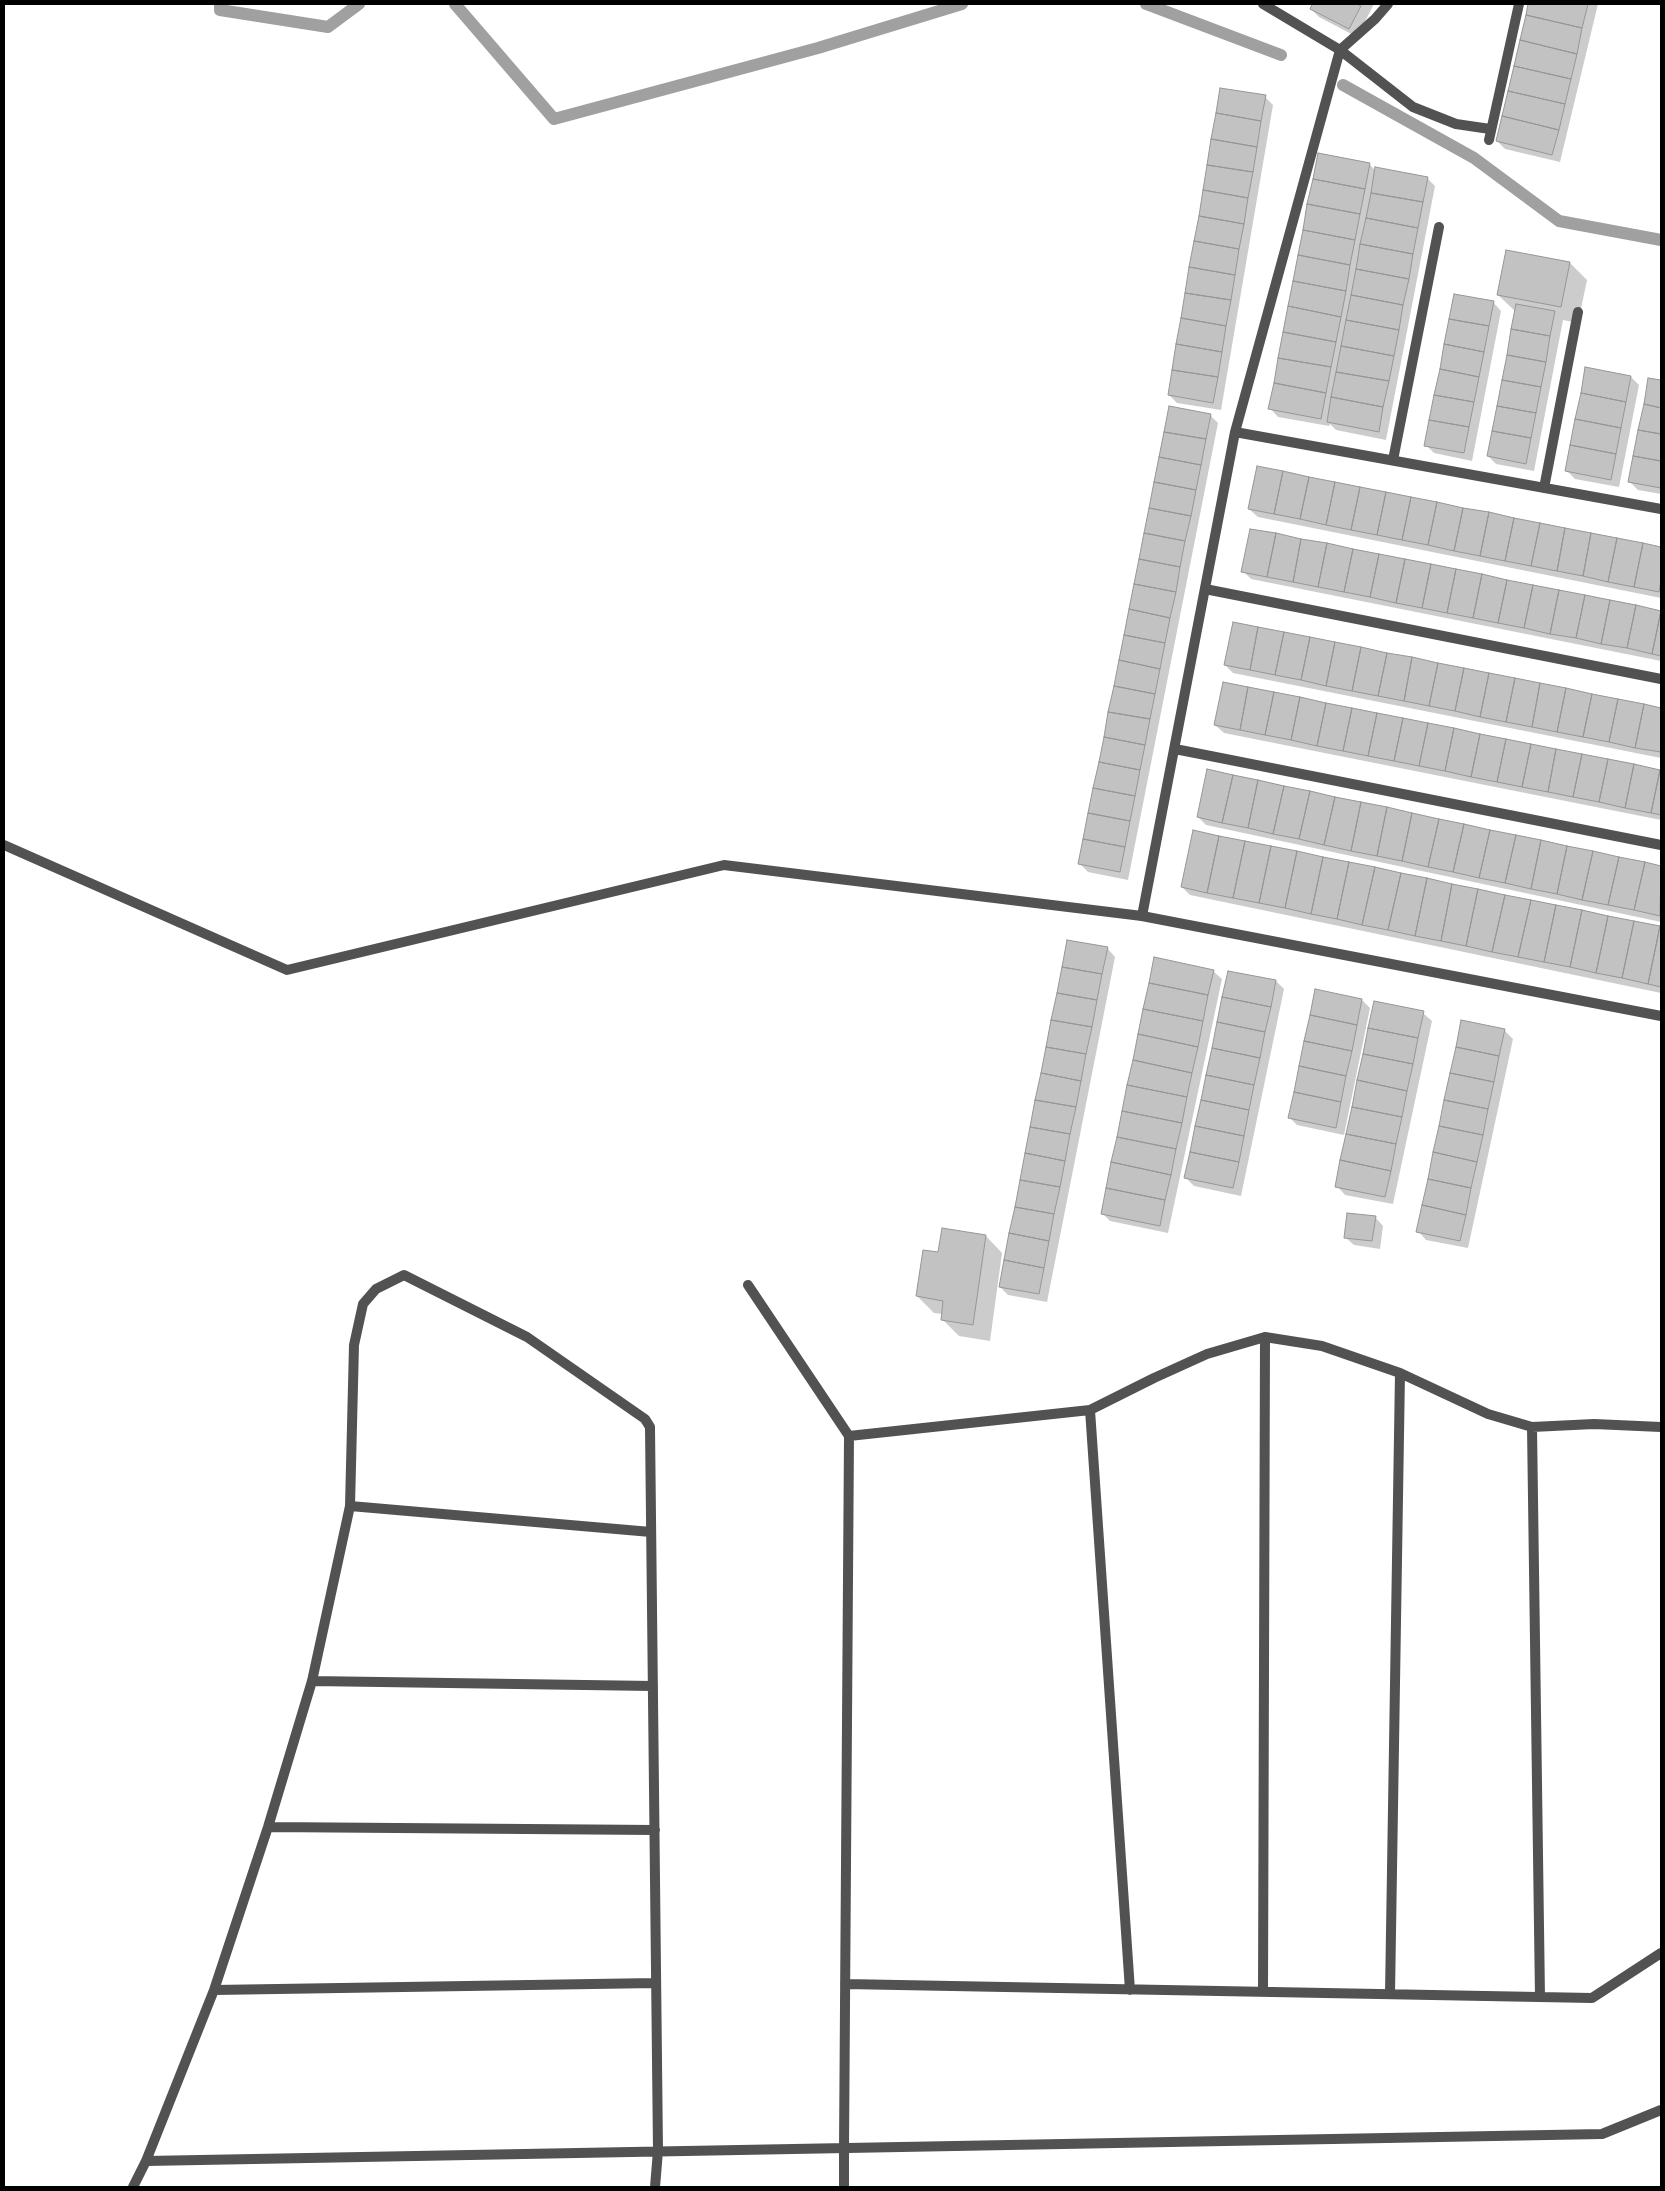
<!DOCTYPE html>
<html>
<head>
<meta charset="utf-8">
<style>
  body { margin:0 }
  #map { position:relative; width:1665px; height:2191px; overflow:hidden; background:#fff; font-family:Commissioner,sans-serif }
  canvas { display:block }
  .frame { position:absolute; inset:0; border:5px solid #000; pointer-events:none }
</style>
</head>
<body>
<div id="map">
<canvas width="1665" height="2191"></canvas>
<div class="frame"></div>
</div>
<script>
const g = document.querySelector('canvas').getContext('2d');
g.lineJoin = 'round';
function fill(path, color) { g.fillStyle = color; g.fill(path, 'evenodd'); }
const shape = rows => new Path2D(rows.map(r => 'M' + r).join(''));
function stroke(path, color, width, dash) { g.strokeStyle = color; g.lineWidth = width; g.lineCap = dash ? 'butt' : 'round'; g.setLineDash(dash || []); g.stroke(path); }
const shadow = shape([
  [1309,4,1374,4,1357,37,1319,17,1311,9,1313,5],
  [1530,4,1598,4,1560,162,1505,149,1497,141],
  [1265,97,1273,105,1221,410,1177,403,1169,395],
  [1369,164,1376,171,1427,178,1435,186,1386,440,1336,430,1330,424,1329,426,1278,417,1270,408],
  [1507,251,1570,263,1587,280,1578,323,1563,320,1534,471,1496,464,1488,456,1516,312,1498,295],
  [1493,302,1501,311,1472,461,1434,453,1426,445],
  [1631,377,1639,385,1619,487,1575,479,1567,471],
  [1649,380,1661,382,1661,494,1638,490,1630,482],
  [1210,415,1218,423,1128,880,1088,872,1080,864],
  [1258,468,1661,548,1661,598,1258,517,1249,509],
  [1251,530,1661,612,1661,661,1251,579,1243,571],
  [1234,624,1661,709,1661,758,1233,673,1225,665],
  [1224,684,1661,771,1661,820,1224,733,1215,725],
  [1208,770,1661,867,1661,922,1206,825,1198,817],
  [1194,831,1661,928,1661,993,1190,895,1182,887],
  [1107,948,1115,957,1047,1302,1008,1295,1000,1287],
  [1213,971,1222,979,1168,1233,1110,1221,1102,1213],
  [1229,972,1276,981,1284,989,1241,1196,1194,1186,1186,1178],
  [1362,1000,1370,1008,1344,1135,1297,1125,1289,1117],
  [1423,1013,1432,1021,1393,1204,1345,1195,1337,1186],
  [1505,1031,1513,1039,1468,1248,1426,1240,1418,1231],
  [1375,1217,1383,1226,1380,1249,1354,1245,1345,1237],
  [986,1236,1002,1253,990,1341,959,1336,942,1319,943,1314,934,1313,917,1296,939,1254]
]);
const stream = shape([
  [220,4,220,10,328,27,359,4],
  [455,4,554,119,818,48,962,4],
  [1146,4,1281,55],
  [1343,85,1474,158,1559,221,1661,240]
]);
const building = shape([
  [1312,4,1357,4,1361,6,1349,29,1310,9,1312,4],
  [1528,4,1588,4,1582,28,1526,15,1528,4],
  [1526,15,1582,28,1577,54,1520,40,1526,15],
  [1520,40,1577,54,1571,79,1514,66,1520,40],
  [1514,66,1571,79,1565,104,1508,91,1514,66],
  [1220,88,1266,95,1261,121,1216,113,1220,88],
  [1508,91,1565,104,1559,130,1502,116,1508,91],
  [1216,113,1261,121,1257,147,1211,139,1216,113],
  [1502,116,1559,130,1552,155,1496,141,1502,116],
  [1211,139,1257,147,1253,172,1207,165,1211,139],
  [1318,153,1370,163,1365,189,1313,179,1318,153],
  [1207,165,1253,172,1248,198,1203,190,1207,165],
  [1375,167,1428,177,1423,202,1371,193,1375,167],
  [1313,179,1365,189,1360,214,1307,204,1313,179],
  [1203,190,1248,198,1244,224,1199,216,1203,190],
  [1371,193,1423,202,1418,228,1366,218,1371,193],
  [1307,204,1360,214,1355,240,1303,230,1307,204],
  [1199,216,1244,224,1239,249,1194,241,1199,216],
  [1366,218,1418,228,1413,254,1360,244,1366,218],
  [1303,230,1355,240,1350,265,1298,255,1303,230],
  [1194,241,1239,249,1235,275,1189,267,1194,241],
  [1360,244,1413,254,1409,279,1356,269,1360,244],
  [1506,250,1570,262,1561,307,1497,295,1506,250],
  [1298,255,1350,265,1346,291,1293,281,1298,255],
  [1189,267,1235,275,1231,300,1185,293,1189,267],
  [1356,269,1409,279,1403,305,1351,295,1356,269],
  [1293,281,1346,291,1341,317,1288,306,1293,281],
  [1185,293,1231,300,1226,326,1181,318,1185,293],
  [1454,294,1494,301,1489,326,1449,319,1454,294],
  [1351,295,1403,305,1399,330,1346,320,1351,295],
  [1516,304,1555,311,1550,336,1511,329,1516,304],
  [1288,306,1341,317,1336,342,1283,332,1288,306],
  [1181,318,1226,326,1222,352,1176,344,1181,318],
  [1449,319,1489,326,1484,352,1444,344,1449,319],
  [1346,320,1399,330,1394,356,1341,346,1346,320],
  [1511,329,1550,336,1546,362,1507,355,1511,329],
  [1283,332,1336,342,1331,367,1278,358,1283,332],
  [1176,344,1222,352,1218,377,1172,370,1176,344],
  [1444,344,1484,352,1479,377,1440,369,1444,344],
  [1341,346,1394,356,1389,381,1336,372,1341,346],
  [1507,355,1546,362,1541,387,1502,380,1507,355],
  [1278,358,1331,367,1326,393,1274,383,1278,358],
  [1585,367,1631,376,1626,402,1581,393,1585,367],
  [1440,369,1479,377,1474,402,1434,395,1440,369],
  [1172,370,1218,377,1213,403,1168,395,1172,370],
  [1336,372,1389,381,1383,407,1331,397,1336,372],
  [1648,378,1661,380,1661,408,1644,404,1648,378],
  [1502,380,1541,387,1536,413,1497,406,1502,380],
  [1274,383,1326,393,1321,419,1268,409,1274,383],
  [1581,393,1626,402,1621,428,1575,419,1581,393],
  [1434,395,1474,402,1469,427,1429,420,1434,395],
  [1331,397,1383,407,1379,432,1327,422,1331,397],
  [1644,404,1661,408,1661,434,1638,430,1644,404],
  [1169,406,1211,414,1206,439,1164,432,1169,406],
  [1497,406,1536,413,1531,438,1492,431,1497,406],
  [1575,419,1621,428,1616,454,1570,445,1575,419],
  [1429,420,1469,427,1464,453,1424,446,1429,420],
  [1638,430,1661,434,1661,461,1633,456,1638,430],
  [1492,431,1531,438,1526,464,1487,456,1492,431],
  [1164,432,1206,439,1201,465,1159,457,1164,432],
  [1570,445,1616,454,1611,480,1565,471,1570,445],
  [1633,456,1661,461,1661,488,1628,482,1633,456],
  [1159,457,1201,465,1196,490,1154,482,1159,457],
  [1257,466,1283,471,1274,514,1248,509,1257,466],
  [1283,471,1309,477,1300,519,1274,514,1283,471],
  [1309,477,1335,482,1326,525,1300,519,1309,477],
  [1154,482,1196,490,1191,516,1149,508,1154,482],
  [1335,482,1360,487,1351,530,1326,525,1335,482],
  [1360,487,1386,492,1377,535,1351,530,1360,487],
  [1386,492,1411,497,1402,540,1377,535,1386,492],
  [1411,497,1437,502,1428,545,1402,540,1411,497],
  [1437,502,1463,508,1454,551,1428,545,1437,502],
  [1149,508,1191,516,1185,541,1144,533,1149,508],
  [1463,508,1489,512,1480,556,1454,551,1463,508],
  [1489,512,1514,518,1505,561,1480,556,1489,512],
  [1514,518,1540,523,1531,566,1505,561,1514,518],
  [1540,523,1565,528,1557,571,1531,566,1540,523],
  [1565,528,1591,533,1583,576,1557,571,1565,528],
  [1250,529,1276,533,1267,577,1241,572,1250,529],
  [1144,533,1185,541,1180,567,1139,559,1144,533],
  [1276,533,1301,539,1293,582,1267,577,1276,533],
  [1591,533,1617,538,1608,582,1583,576,1591,533],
  [1617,538,1643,543,1634,587,1608,582,1617,538],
  [1301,539,1327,543,1318,587,1293,582,1301,539],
  [1327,543,1353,549,1344,592,1318,587,1327,543],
  [1643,543,1661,547,1661,581,1659,592,1634,587,1643,543],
  [1353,549,1379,554,1370,597,1344,592,1353,549],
  [1379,554,1405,559,1396,603,1370,597,1379,554],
  [1139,559,1180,567,1176,592,1134,584,1139,559],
  [1405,559,1431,564,1422,608,1396,603,1405,559],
  [1431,564,1456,569,1447,613,1422,608,1431,564],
  [1456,569,1482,574,1473,618,1447,613,1456,569],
  [1482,574,1507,580,1498,623,1473,618,1482,574],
  [1507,580,1533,585,1524,628,1498,623,1507,580],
  [1134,584,1176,592,1170,618,1129,609,1134,584],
  [1533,585,1559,590,1550,634,1524,628,1533,585],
  [1559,590,1585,595,1576,638,1550,634,1559,590],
  [1585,595,1610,600,1601,644,1576,638,1585,595],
  [1610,600,1636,605,1627,648,1601,644,1610,600],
  [1636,605,1661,611,1652,654,1627,648,1636,605],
  [1129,609,1170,618,1165,643,1124,635,1129,609],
  [1661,611,1661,656,1652,654,1661,611],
  [1233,622,1258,627,1250,670,1224,665,1233,622],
  [1258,627,1284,632,1275,675,1250,670,1258,627],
  [1284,632,1310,637,1301,680,1275,675,1284,632],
  [1124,635,1165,643,1160,669,1119,660,1124,635],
  [1310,637,1335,642,1326,686,1301,680,1310,637],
  [1335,642,1361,647,1352,691,1326,686,1335,642],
  [1361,647,1387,653,1378,696,1352,691,1361,647],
  [1387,653,1412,657,1404,701,1378,696,1387,653],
  [1412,657,1438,663,1429,706,1404,701,1412,657],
  [1119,660,1160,669,1155,694,1114,686,1119,660],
  [1438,663,1464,668,1455,711,1429,706,1438,663],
  [1464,668,1489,673,1480,717,1455,711,1464,668],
  [1489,673,1515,678,1506,722,1480,717,1489,673],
  [1515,678,1540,683,1532,727,1506,722,1515,678],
  [1223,682,1248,687,1240,730,1214,725,1223,682],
  [1540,683,1566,688,1557,732,1532,727,1540,683],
  [1114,686,1155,694,1150,719,1108,712,1114,686],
  [1248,687,1274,692,1265,735,1240,730,1248,687],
  [1566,688,1592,694,1583,737,1557,732,1566,688],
  [1274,692,1300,697,1291,740,1265,735,1274,692],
  [1592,694,1618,699,1609,742,1583,737,1592,694],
  [1300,697,1326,703,1317,746,1291,740,1300,697],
  [1618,699,1644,704,1635,748,1609,742,1618,699],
  [1326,703,1352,708,1343,751,1317,746,1326,703],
  [1644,704,1661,708,1661,752,1635,748,1644,704],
  [1352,708,1377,713,1368,756,1343,751,1352,708],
  [1108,712,1150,719,1145,745,1104,737,1108,712],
  [1377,713,1403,718,1394,761,1368,756,1377,713],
  [1403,718,1428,723,1419,766,1394,761,1403,718],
  [1428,723,1454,728,1445,771,1419,766,1428,723],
  [1454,728,1480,734,1471,777,1445,771,1454,728],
  [1480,734,1506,739,1497,782,1471,777,1480,734],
  [1104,737,1145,745,1140,770,1099,762,1104,737],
  [1506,739,1531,744,1522,787,1497,782,1506,739],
  [1531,744,1556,749,1548,792,1522,787,1531,744],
  [1556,749,1582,754,1573,797,1548,792,1556,749],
  [1582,754,1608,759,1599,802,1573,797,1582,754],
  [1608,759,1634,764,1625,808,1599,802,1608,759],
  [1099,762,1140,770,1135,796,1093,788,1099,762],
  [1634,764,1660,770,1651,813,1625,808,1634,764],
  [1207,769,1233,775,1222,823,1197,817,1207,769],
  [1660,770,1661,770,1661,815,1651,813,1660,770],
  [1233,775,1258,780,1248,828,1222,823,1233,775],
  [1258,780,1284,786,1273,834,1248,828,1258,780],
  [1284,786,1310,791,1299,839,1273,834,1284,786],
  [1093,788,1135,796,1130,821,1088,813,1093,788],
  [1310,791,1335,797,1324,845,1299,839,1310,791],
  [1335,797,1361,802,1351,851,1324,845,1335,797],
  [1361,802,1387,807,1377,856,1351,851,1361,802],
  [1387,807,1412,813,1402,861,1377,856,1387,807],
  [1088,813,1130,821,1125,847,1083,839,1088,813],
  [1412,813,1439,819,1428,867,1402,861,1412,813],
  [1439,819,1464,824,1453,872,1428,867,1439,819],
  [1464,824,1490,830,1479,878,1453,872,1464,824],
  [1193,830,1219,836,1207,893,1181,887,1193,830],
  [1490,830,1516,835,1505,883,1479,878,1490,830],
  [1516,835,1541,840,1531,889,1505,883,1516,835],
  [1219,836,1245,841,1233,898,1207,893,1219,836],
  [1083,839,1125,847,1120,872,1078,864,1083,839],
  [1541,840,1567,846,1557,894,1531,889,1541,840],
  [1245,841,1271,846,1259,903,1233,898,1245,841],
  [1271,846,1297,851,1285,908,1259,903,1271,846],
  [1567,846,1593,851,1582,900,1557,894,1567,846],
  [1297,851,1323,857,1311,914,1285,908,1297,851],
  [1593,851,1619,857,1608,905,1582,900,1593,851],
  [1323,857,1349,862,1337,919,1311,914,1323,857],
  [1619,857,1645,862,1634,910,1608,905,1619,857],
  [1349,862,1375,867,1362,925,1337,919,1349,862],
  [1645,862,1661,866,1660,916,1634,910,1645,862],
  [1375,867,1401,873,1388,930,1362,925,1375,867],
  [1401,873,1427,878,1415,936,1388,930,1401,873],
  [1427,878,1452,884,1441,941,1415,936,1427,878],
  [1452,884,1478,889,1466,946,1441,941,1452,884],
  [1478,889,1505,895,1492,952,1466,946,1478,889],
  [1505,895,1531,900,1518,957,1492,952,1505,895],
  [1531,900,1556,905,1544,962,1518,957,1531,900],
  [1556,905,1582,910,1570,967,1544,962,1556,905],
  [1582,910,1608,916,1596,973,1570,967,1582,910],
  [1608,916,1634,921,1622,978,1596,973,1608,916],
  [1634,921,1660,926,1648,984,1622,978,1634,921],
  [1660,926,1661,927,1661,987,1648,984,1660,926],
  [1067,940,1108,947,1102,974,1062,967,1067,940],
  [1154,957,1214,970,1208,995,1149,983,1154,957],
  [1062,967,1102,974,1097,1000,1057,993,1062,967],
  [1228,971,1276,980,1271,1007,1222,997,1228,971],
  [1149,983,1208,995,1203,1021,1143,1009,1149,983],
  [1315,989,1362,999,1357,1025,1310,1015,1315,989],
  [1057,993,1097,1000,1092,1027,1051,1020,1057,993],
  [1222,997,1271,1007,1265,1032,1217,1022,1222,997],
  [1374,1001,1424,1011,1418,1038,1368,1028,1374,1001],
  [1143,1009,1203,1021,1198,1047,1138,1034,1143,1009],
  [1310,1015,1357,1025,1352,1051,1304,1041,1310,1015],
  [1051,1020,1092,1027,1086,1054,1046,1047,1051,1020],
  [1461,1020,1505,1029,1499,1056,1456,1047,1461,1020],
  [1217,1022,1265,1032,1260,1058,1212,1048,1217,1022],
  [1368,1028,1418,1038,1413,1064,1363,1054,1368,1028],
  [1138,1034,1198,1047,1192,1073,1133,1060,1138,1034],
  [1304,1041,1352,1051,1346,1076,1299,1066,1304,1041],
  [1046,1047,1086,1054,1081,1081,1041,1073,1046,1047],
  [1456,1047,1499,1056,1494,1082,1450,1073,1456,1047],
  [1212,1048,1260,1058,1254,1085,1206,1075,1212,1048],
  [1363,1054,1413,1064,1407,1091,1357,1080,1363,1054],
  [1133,1060,1192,1073,1187,1097,1127,1085,1133,1060],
  [1299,1066,1346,1076,1341,1102,1294,1092,1299,1066],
  [1041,1073,1081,1081,1076,1107,1035,1100,1041,1073],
  [1450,1073,1494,1082,1488,1109,1444,1100,1450,1073],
  [1206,1075,1254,1085,1249,1110,1201,1100,1206,1075],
  [1357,1080,1407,1091,1402,1117,1352,1107,1357,1080],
  [1127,1085,1187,1097,1182,1123,1122,1111,1127,1085],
  [1294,1092,1341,1102,1336,1128,1288,1118,1294,1092],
  [1035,1100,1076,1107,1070,1134,1030,1127,1035,1100],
  [1201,1100,1249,1110,1244,1136,1195,1126,1201,1100],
  [1444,1100,1488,1109,1483,1135,1439,1126,1444,1100],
  [1352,1107,1402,1117,1396,1144,1346,1134,1352,1107],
  [1122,1111,1182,1123,1176,1149,1117,1137,1122,1111],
  [1195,1126,1244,1136,1239,1162,1190,1152,1195,1126],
  [1439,1126,1483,1135,1477,1162,1433,1152,1439,1126],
  [1030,1127,1070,1134,1065,1161,1025,1153,1030,1127],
  [1346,1134,1396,1144,1391,1171,1340,1160,1346,1134],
  [1117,1137,1176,1149,1171,1175,1111,1162,1117,1137],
  [1190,1152,1239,1162,1233,1188,1184,1178,1190,1152],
  [1433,1152,1477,1162,1471,1188,1428,1179,1433,1152],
  [1025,1153,1065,1161,1060,1187,1020,1180,1025,1153],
  [1340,1160,1391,1171,1385,1197,1335,1187,1340,1160],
  [1111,1162,1171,1175,1165,1200,1106,1188,1111,1162],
  [1428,1179,1471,1188,1466,1215,1422,1205,1428,1179],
  [1020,1180,1060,1187,1054,1214,1015,1207,1020,1180],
  [1106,1188,1165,1200,1160,1226,1101,1214,1106,1188],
  [1422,1205,1466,1215,1460,1241,1416,1232,1422,1205],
  [1015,1207,1054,1214,1049,1241,1009,1233,1015,1207],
  [1347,1213,1376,1216,1372,1241,1344,1238,1347,1213],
  [942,1228,986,1235,973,1325,941,1320,943,1301,916,1296,923,1250,938,1252,942,1228],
  [1009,1233,1049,1241,1044,1268,1004,1260,1009,1233],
  [1004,1260,1044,1268,1039,1294,999,1287,1004,1260]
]);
const service = shape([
  [844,2187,844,2148]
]);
const minor = shape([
  [1388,4,1375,19,1340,50,1413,107,1456,124,1490,129],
  [1489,140,1519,4],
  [1235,432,1661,509],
  [1393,460,1439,227],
  [1544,488,1578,312],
  [1205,589,1661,679],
  [1175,749,1661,845],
  [1142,916,1235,432,1340,50,1263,4],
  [748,1285,849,1436],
  [1090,1410,1130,1990],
  [1532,1427,1540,1997],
  [350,1506,651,1532],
  [312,1681,653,1686],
  [268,1827,655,1830],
  [845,1984,1592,1998,1661,1953],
  [214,1990,656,1983],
  [1263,1992,1265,1337],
  [1390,1994,1400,1373],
  [844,2148,849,1436,1090,1410,1154,1378,1207,1354,1265,1337,1322,1346,1400,1373,1488,1414,1532,1427,1594,1424,1661,1427],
  [146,2161,214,1990,268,1827,312,1681,350,1506,354,1345,363,1304,376,1289,404,1275,527,1337,645,1419,650,1427,658,2151,655,2187],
  [133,2187,146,2161,1602,2134,1661,2110]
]);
const tertiary = shape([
  [4,845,287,970,724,865,1142,916,1661,1016]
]);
fill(shadow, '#0003');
stroke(stream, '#a0a0a0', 12);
fill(building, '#c2c2c2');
stroke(building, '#969696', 1);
stroke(service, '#525252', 10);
stroke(minor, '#525252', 10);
stroke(tertiary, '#525252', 10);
</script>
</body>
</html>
